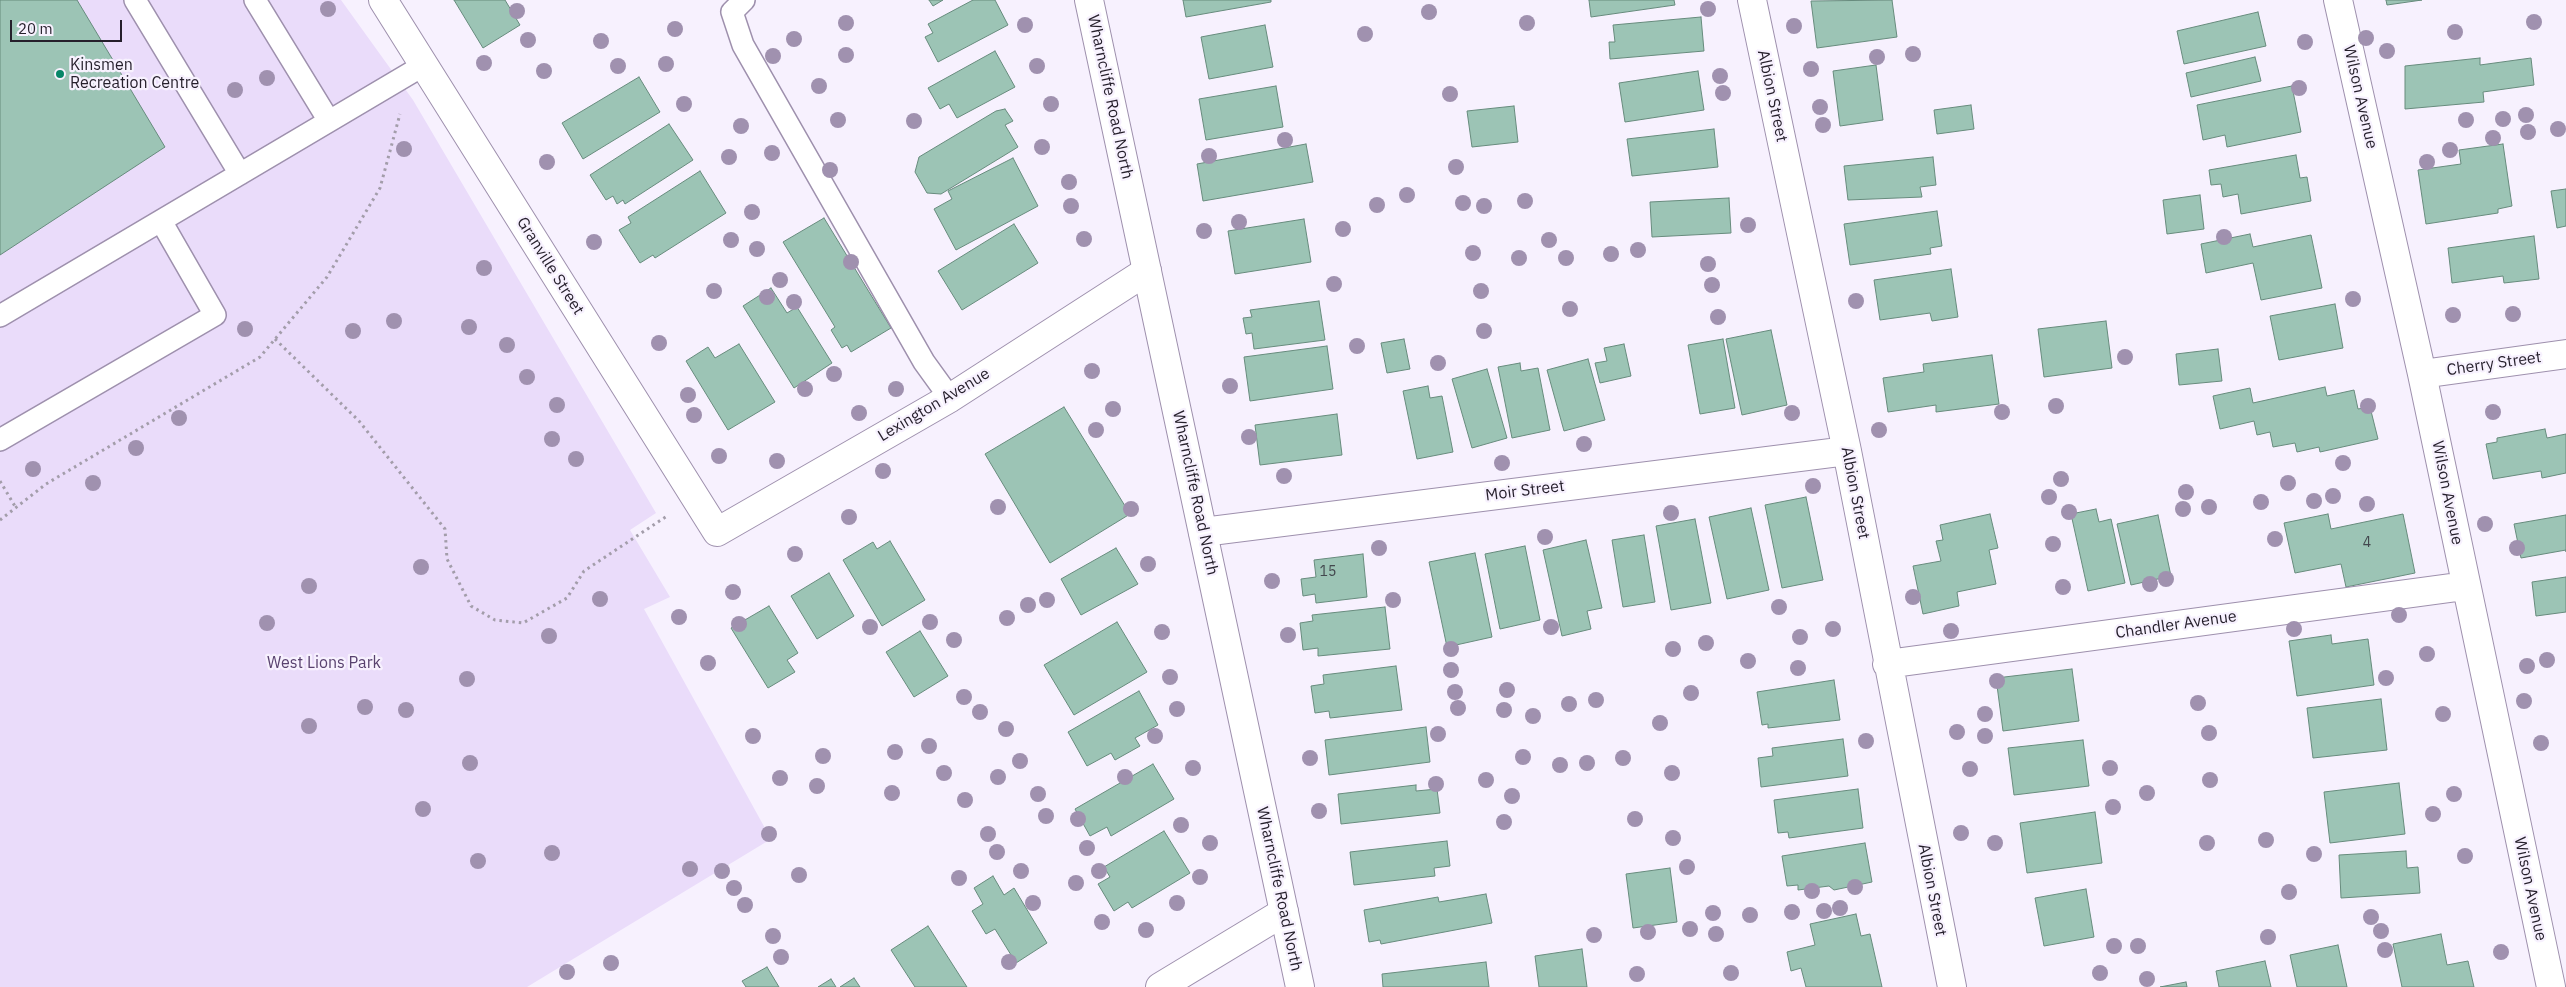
<!DOCTYPE html>
<html>
<head>
<meta charset="utf-8">
<style>
  body { margin:0 }
  #map { position:relative; width:2566px; height:987px; overflow:hidden; background:#f7f1fe; font-family:"IBM Plex Sans",sans-serif }
  canvas { display:block }
  .scale { position:absolute; left:10px; top:20px; width:112px; height:22px; box-sizing:border-box; border:2px solid #251f2b; border-top:0; padding-left:6px; font-size:15px; line-height:18px; white-space:nowrap; color:#251f2b; -webkit-text-stroke:4px #f7f1fe; paint-order:stroke }
</style>
</head>
<body>
<div id="map">
<canvas width="2566" height="987"></canvas>
<div class="scale">20 m</div>
</div>
<script>
const g = document.querySelector('canvas').getContext('2d');
g.lineJoin = 'round';
function fill(path, color) { g.fillStyle = color; g.fill(path, 'evenodd'); }
const shape = rows => new Path2D(rows.map(r => 'M' + r).join(''));
function stroke(path, color, width, dash) { g.strokeStyle = color; g.lineWidth = width; g.lineCap = dash ? 'butt' : 'round'; g.setLineDash(dash || []); g.stroke(path); }
function label(font, color, halo, rows, align = 'center') {
  g.font = font + ' "IBM Plex Sans",sans-serif'; g.lineWidth = 4.5; g.setLineDash([]); g.textBaseline = 'middle'; g.strokeStyle = halo; g.fillStyle = color; for (const [text, x, y, turn = 0] of rows) {
    g.save(); g.translate(x, y); g.rotate((+turn || 0) * Math.PI / 180); g.textAlign = isNaN(turn) ? turn : align; if (halo) g.strokeText(text, 0, 0); g.fillText(text, 0, 0); g.restore();
  }
}
const green = shape([
  [0,0,341,0,413,100,656,513,630,530,670,597,644,609,771,839,527,987,0,987]
]);
const building = shape([
  [0,0,77,0,165,147,0,255,0,0],
  [454,0,505,0,520,25,483,48,454,0],
  [929,0,943,0,933,6,929,0],
  [973,0,995,0,1008,25,938,62,925,37,933,33,928,24,973,0],
  [1183,0,1271,0,1271,2,1186,17,1183,0],
  [1589,0,1674,0,1675,5,1591,17,1589,0],
  [1892,0,1897,37,1817,48,1811,1,1892,0],
  [2386,0,2422,0,2387,5,2386,0],
  [2258,12,2266,46,2184,64,2177,31,2258,12],
  [1701,17,1704,51,1610,59,1609,42,1615,42,1613,25,1701,17],
  [1265,25,1273,67,1209,79,1201,37,1265,25],
  [995,51,1015,87,957,118,949,104,940,109,928,88,995,51],
  [2255,57,2261,81,2191,97,2186,73,2255,57],
  [2480,58,2480,65,2531,58,2534,85,2483,92,2484,102,2405,109,2405,66,2480,58],
  [1876,65,1883,120,1840,126,1833,71,1876,65],
  [1698,71,1704,110,1625,122,1619,83,1698,71],
  [639,77,660,112,583,159,562,123,639,77],
  [1276,86,1283,127,1206,140,1199,99,1276,86],
  [2292,86,2301,132,2227,147,2225,135,2203,140,2197,105,2292,86],
  [1971,105,1974,129,1937,134,1934,110,1971,105],
  [1514,106,1518,142,1472,147,1467,111,1514,106],
  [1005,109,1013,121,1005,125,1018,147,941,194,927,193,915,172,919,157,996,111,1005,109],
  [669,124,693,160,625,204,623,200,617,204,613,196,606,200,590,175,669,124],
  [1714,129,1718,167,1632,176,1627,139,1714,129],
  [1306,144,1313,182,1203,201,1197,164,1306,144],
  [2503,144,2512,206,2498,209,2498,213,2426,224,2418,170,2461,164,2459,150,2503,144],
  [2296,155,2300,178,2307,177,2311,201,2241,214,2238,194,2223,197,2221,184,2211,185,2209,170,2296,155],
  [1933,157,1936,185,1920,187,1922,197,1848,200,1844,166,1933,157],
  [1013,158,1038,206,956,250,934,209,952,199,948,191,1013,158],
  [700,171,726,213,655,258,653,255,640,263,619,230,631,223,628,217,700,171],
  [2566,189,2566,226,2557,228,2551,191,2566,189],
  [2200,195,2204,229,2167,234,2163,200,2200,195],
  [1729,198,1731,233,1652,237,1650,202,1729,198],
  [1937,211,1942,246,1930,248,1931,254,1850,265,1844,224,1937,211],
  [824,218,891,328,851,352,847,345,842,348,831,330,835,327,783,242,824,218],
  [1304,219,1311,262,1235,274,1228,231,1304,219],
  [1014,224,1038,263,962,310,938,271,1014,224],
  [2250,234,2253,247,2311,235,2322,288,2261,300,2253,263,2206,273,2201,244,2250,234],
  [2534,236,2539,279,2504,283,2503,276,2452,283,2448,248,2534,236],
  [1951,269,1958,317,1932,321,1930,313,1880,320,1874,280,1951,269],
  [771,288,787,313,797,307,832,363,794,388,743,306,771,288],
  [1319,301,1325,340,1254,349,1252,333,1246,334,1243,318,1252,317,1250,310,1319,301],
  [2335,304,2343,348,2279,360,2270,316,2335,304],
  [2106,321,2112,368,2044,377,2038,329,2106,321],
  [1771,330,1787,405,1742,415,1726,339,1771,330],
  [1404,339,1410,369,1387,373,1381,343,1404,339],
  [1723,339,1735,408,1700,414,1688,345,1723,339],
  [739,344,775,402,728,430,686,361,708,347,715,358,739,344],
  [1624,344,1631,376,1600,383,1595,363,1607,361,1604,348,1624,344],
  [1327,346,1333,389,1250,401,1244,357,1327,346],
  [2218,349,2222,381,2179,385,2176,354,2218,349],
  [1992,355,1999,404,1936,412,1936,405,1888,412,1883,378,1924,372,1923,364,1992,355],
  [1588,359,1605,420,1564,431,1547,370,1588,359],
  [1520,363,1521,371,1538,368,1550,430,1512,438,1498,367,1520,363],
  [1487,369,1507,438,1472,448,1452,379,1487,369],
  [1428,386,1430,398,1442,396,1453,452,1417,459,1403,391,1428,386],
  [2325,387,2327,396,2354,390,2358,409,2370,407,2378,439,2320,452,2319,447,2297,452,2295,443,2273,447,2270,432,2257,435,2254,421,2220,429,2213,396,2250,388,2253,403,2325,387],
  [1064,407,1130,514,1050,563,985,454,1064,407],
  [1337,414,1342,455,1260,465,1255,425,1337,414],
  [2545,429,2547,438,2566,434,2566,473,2542,478,2541,471,2493,479,2486,444,2497,442,2497,438,2545,429],
  [1806,497,1823,580,1782,588,1765,505,1806,497],
  [1751,508,1769,590,1727,599,1709,517,1751,508],
  [2096,509,2099,522,2111,519,2125,583,2088,591,2071,514,2096,509],
  [1990,514,1998,548,1989,550,1996,584,1957,592,1959,606,1923,614,1913,566,1941,561,1936,541,1943,540,1940,525,1990,514],
  [2328,514,2331,529,2403,514,2415,573,2346,587,2341,564,2295,573,2284,523,2328,514],
  [2158,515,2171,576,2131,585,2117,524,2158,515],
  [2566,515,2566,552,2566,550,2521,558,2514,524,2566,515],
  [1695,519,1711,603,1671,610,1656,526,1695,519],
  [1644,535,1655,602,1623,607,1612,540,1644,535],
  [1586,540,1602,608,1587,611,1591,629,1562,636,1543,550,1586,540],
  [890,541,925,600,882,626,843,560,873,542,877,549,890,541],
  [1525,546,1540,620,1500,629,1485,554,1525,546],
  [1116,548,1138,584,1081,615,1061,579,1116,548],
  [1475,553,1492,637,1447,647,1429,562,1475,553],
  [1363,554,1367,597,1316,603,1315,594,1303,596,1301,579,1316,577,1314,560,1363,554],
  [829,573,854,616,817,639,791,596,829,573],
  [2566,577,2566,612,2536,616,2532,582,2566,577],
  [769,606,798,653,787,660,795,672,768,688,731,628,769,606],
  [1385,607,1390,649,1318,656,1318,648,1303,650,1300,623,1313,621,1312,615,1385,607],
  [1117,622,1147,672,1074,715,1044,665,1117,622],
  [920,631,948,676,914,697,886,652,920,631],
  [2331,635,2332,644,2368,639,2374,685,2297,696,2289,641,2331,635],
  [1396,666,1402,710,1330,718,1329,711,1315,713,1311,686,1324,684,1323,675,1396,666],
  [2072,669,2079,721,2003,731,1996,678,2072,669],
  [1834,680,1840,720,1768,728,1768,724,1762,725,1757,692,1834,680],
  [1139,691,1158,725,1135,738,1140,746,1115,760,1111,753,1087,766,1068,732,1139,691],
  [2381,699,2387,750,2313,758,2307,708,2381,699],
  [1426,727,1430,762,1329,775,1325,740,1426,727],
  [1843,739,1848,776,1761,787,1758,758,1773,756,1772,748,1843,739],
  [2083,740,2089,786,2014,795,2008,748,2083,740],
  [1153,764,1174,799,1111,836,1107,827,1090,836,1075,809,1153,764],
  [2399,783,2405,834,2330,843,2324,792,2399,783],
  [1416,785,1416,791,1437,789,1440,813,1341,824,1338,794,1416,785],
  [1858,789,1863,828,1789,838,1788,832,1778,833,1774,800,1858,789],
  [2095,812,2102,863,2027,873,2020,823,2095,812],
  [1164,831,1190,873,1132,908,1128,902,1114,911,1098,884,1110,877,1104,867,1164,831],
  [1447,841,1450,866,1434,868,1435,876,1354,885,1350,852,1447,841],
  [1865,843,1872,882,1834,890,1829,886,1798,890,1798,885,1787,886,1782,856,1865,843],
  [2406,851,2407,868,2418,867,2420,893,2341,898,2339,855,2406,851],
  [1670,868,1677,922,1633,928,1626,874,1670,868],
  [993,876,1004,895,1014,888,1047,943,1016,963,995,929,986,934,972,911,983,904,974,888,993,876],
  [2086,889,2094,937,2044,946,2035,898,2086,889],
  [1486,894,1492,923,1381,944,1380,940,1369,942,1364,910,1438,897,1439,902,1486,894],
  [1856,914,1861,936,1870,934,1882,987,1806,987,1801,968,1791,971,1787,952,1815,945,1810,924,1856,914],
  [928,926,967,987,915,987,891,950,928,926],
  [2441,934,2447,965,2468,961,2474,987,2402,987,2393,944,2441,934],
  [2338,945,2347,987,2297,987,2290,955,2338,945],
  [1582,949,1587,987,1539,987,1535,956,1582,949],
  [2265,961,2271,987,2219,987,2216,971,2265,961],
  [1486,962,1489,987,1383,987,1382,974,1486,962],
  [767,967,779,987,746,987,742,981,767,967],
  [854,978,860,987,840,987,854,978],
  [831,979,836,987,818,987,831,979],
  [2186,982,2187,987,2160,987,2186,982]
]);
const path = shape([
  [275,339,359,421,445,529,447,559,471,606,495,620,523,623,567,598,584,571,667,516],
  [0,481,16,508],
  [0,520,46,484,260,357,327,277,380,188,400,114]
]);
const service = shape([
  [135,0,240,174],
  [255,0,329,121],
  [744,0,732,12,743,45,924,362,950,398],
  [0,316,424,65],
  [0,440,215,315,161,221]
]);
const minor = shape([
  [383,0,717,532,950,398,1147,271],
  [1752,0,1847,451,1952,987],
  [2338,0,2422,374,2551,987],
  [2422,374,2566,354],
  [1203,532,1847,451],
  [1887,664,2465,586],
  [1160,987,1284,912]
]);
const secondary = shape([
  [1089,0,1300,987]
]);
const trees = [
  [328,9],
  [1708,9],
  [517,11],
  [1429,12],
  [2534,22],
  [846,23],
  [1527,23],
  [1025,25],
  [1794,26],
  [675,29],
  [2455,32],
  [1365,34],
  [2366,38],
  [794,39],
  [528,40],
  [601,41],
  [2305,42],
  [2387,51],
  [1913,54],
  [846,55],
  [773,56],
  [1877,57],
  [484,63],
  [666,64],
  [618,66],
  [1037,66],
  [1811,69],
  [544,71],
  [1720,76],
  [267,78],
  [819,86],
  [2299,88],
  [235,90],
  [1723,93],
  [1450,94],
  [684,104],
  [1051,104],
  [1820,107],
  [2526,115],
  [2503,119],
  [838,120],
  [2466,120],
  [914,121],
  [1823,125],
  [741,126],
  [2558,129],
  [2528,132],
  [2493,138],
  [1285,140],
  [1042,147],
  [404,149],
  [2450,150],
  [772,153],
  [1209,156],
  [729,157],
  [547,162],
  [2427,162],
  [1456,167],
  [830,170],
  [1069,182],
  [1407,195],
  [1525,201],
  [1463,203],
  [1377,205],
  [1071,206],
  [1484,206],
  [752,212],
  [1239,222],
  [1748,225],
  [1343,229],
  [1204,231],
  [2224,237],
  [1084,239],
  [731,240],
  [1549,240],
  [594,242],
  [757,249],
  [1638,250],
  [1473,253],
  [1611,254],
  [1519,258],
  [1566,258],
  [851,262],
  [1708,264],
  [484,268],
  [780,280],
  [1334,284],
  [1712,285],
  [714,291],
  [1481,291],
  [767,297],
  [2353,299],
  [1856,301],
  [794,302],
  [1570,309],
  [2513,314],
  [2453,315],
  [1718,317],
  [394,321],
  [469,327],
  [245,329],
  [353,331],
  [1484,331],
  [659,343],
  [507,345],
  [1357,346],
  [2125,357],
  [1438,363],
  [1092,371],
  [834,374],
  [527,377],
  [1230,386],
  [805,389],
  [896,389],
  [688,395],
  [557,405],
  [2056,406],
  [2368,406],
  [1113,409],
  [2002,412],
  [2493,412],
  [859,413],
  [1792,413],
  [694,415],
  [179,418],
  [1096,430],
  [1879,430],
  [1249,437],
  [552,439],
  [1584,444],
  [136,448],
  [719,456],
  [576,459],
  [777,461],
  [1502,463],
  [2343,463],
  [33,469],
  [883,471],
  [1284,476],
  [2061,479],
  [93,483],
  [2288,483],
  [1813,486],
  [2186,492],
  [2333,496],
  [2049,497],
  [2314,501],
  [2261,502],
  [2367,504],
  [998,507],
  [2209,507],
  [1131,509],
  [2183,509],
  [2069,512],
  [1671,513],
  [849,517],
  [2485,524],
  [1545,537],
  [2275,539],
  [2053,544],
  [1379,548],
  [2517,548],
  [795,554],
  [1148,564],
  [421,567],
  [2166,579],
  [1272,581],
  [2150,584],
  [309,586],
  [2063,587],
  [733,592],
  [1913,597],
  [600,599],
  [1047,600],
  [1393,600],
  [1028,605],
  [1779,607],
  [2399,615],
  [679,617],
  [1007,618],
  [930,622],
  [267,623],
  [739,624],
  [870,627],
  [1551,627],
  [1833,629],
  [2294,629],
  [1951,631],
  [1162,632],
  [1288,635],
  [549,636],
  [1800,637],
  [954,640],
  [1706,643],
  [1451,649],
  [1673,649],
  [2427,654],
  [2547,660],
  [1748,661],
  [708,663],
  [2527,666],
  [1798,668],
  [1451,670],
  [1170,677],
  [2386,678],
  [467,679],
  [1997,681],
  [1507,690],
  [1455,692],
  [1691,693],
  [964,697],
  [1596,700],
  [2524,701],
  [2198,703],
  [1569,704],
  [365,707],
  [1458,708],
  [1177,709],
  [406,710],
  [1504,710],
  [980,712],
  [1985,714],
  [2443,714],
  [1533,716],
  [1660,723],
  [309,726],
  [1006,729],
  [1957,732],
  [2209,733],
  [1438,734],
  [753,736],
  [1155,736],
  [1985,736],
  [1866,741],
  [2541,743],
  [929,746],
  [895,752],
  [823,756],
  [1523,757],
  [1310,758],
  [1623,758],
  [1020,761],
  [470,763],
  [1587,763],
  [1560,765],
  [1193,768],
  [2110,768],
  [1970,769],
  [944,773],
  [1672,773],
  [998,777],
  [1125,777],
  [780,778],
  [1486,780],
  [2210,780],
  [1436,784],
  [817,786],
  [892,793],
  [2147,793],
  [1038,794],
  [2454,794],
  [1512,796],
  [965,800],
  [2113,807],
  [423,809],
  [1319,811],
  [2433,814],
  [1046,816],
  [1078,819],
  [1635,819],
  [1504,822],
  [1181,825],
  [1961,833],
  [769,834],
  [988,834],
  [1673,838],
  [2266,840],
  [1210,843],
  [1995,843],
  [2207,843],
  [1087,848],
  [997,852],
  [552,853],
  [2314,854],
  [2465,856],
  [478,861],
  [1687,867],
  [690,869],
  [722,871],
  [1021,871],
  [1099,871],
  [799,875],
  [1200,877],
  [959,878],
  [1076,883],
  [1855,887],
  [734,888],
  [1812,891],
  [2289,892],
  [1033,903],
  [1177,903],
  [745,905],
  [1840,908],
  [1824,911],
  [1792,912],
  [1713,913],
  [1750,915],
  [2371,917],
  [1102,922],
  [1690,929],
  [1146,930],
  [2381,931],
  [1648,932],
  [1716,934],
  [1594,935],
  [773,936],
  [2268,937],
  [2114,946],
  [2138,946],
  [2385,950],
  [2501,952],
  [781,957],
  [1009,962],
  [611,963],
  [567,972],
  [1731,973],
  [2100,973],
  [1637,974],
  [2147,979]
];
const markers = [
  [60,74,5,"#078668"]
];
const numberNames = [
  ["4",2367,543],
  ["15",1328,572]
];
const poiNames = [
  ["Kinsmen",70,65],
  ["Recreation Centre",70,83]
];
const streetNames = [
  ["Albion Street",1772,96,78],
  ["Wharncliffe Road North",1110,97,78],
  ["Wilson Avenue",2360,97,77],
  ["Granville Street",550,266,58],
  ["Cherry Street",2494,364,-8],
  ["Lexington Avenue",934,405,-31],
  ["Moir Street",1525,491,-7],
  ["Wharncliffe Road North",1195,493,78],
  ["Albion Street",1855,493,79],
  ["Wilson Avenue",2447,493,79],
  ["Chandler Avenue",2176,625,-8],
  ["Wharncliffe Road North",1279,889,78],
  ["Wilson Avenue",2530,889,78],
  ["Albion Street",1932,890,79]
];
const parkNames = [
  ["West Lions Park",324,663]
];
fill(green, '#eadcfa');
fill(building, '#9cc4b5');
stroke(building, '#678b7d', 1);
stroke(service, '#9e90ad', 24);
stroke(minor, '#9e90ad', 30);
stroke(secondary, '#9e90ad', 30);
stroke(path, '#a39daa', 3, [2.5, 4]);
stroke(service, '#fff', 21);
stroke(minor, '#fff', 28);
stroke(secondary, '#fff', 28);
g.fillStyle = '#a091af';
for (const [x, y] of trees) { g.beginPath(); g.arc(x, y, 8, 0, 2 * Math.PI); g.fill(); }
for (const [x, y, r, color] of markers) { const dot = new Path2D(); dot.arc(x, y, r, 0, 2 * Math.PI); g.fillStyle = color; g.fill(dot); stroke(dot, '#f7f1fe', 2); }
label('14px', '#43484e', null, numberNames);
label('16px', '#251f2b', '#f7f1fe', poiNames, 'left');
label('16px', '#251f2b', '#f7f1fe', streetNames);
label('16px', '#59426f', '#f7f1fe', parkNames);
</script>
</body>
</html>
